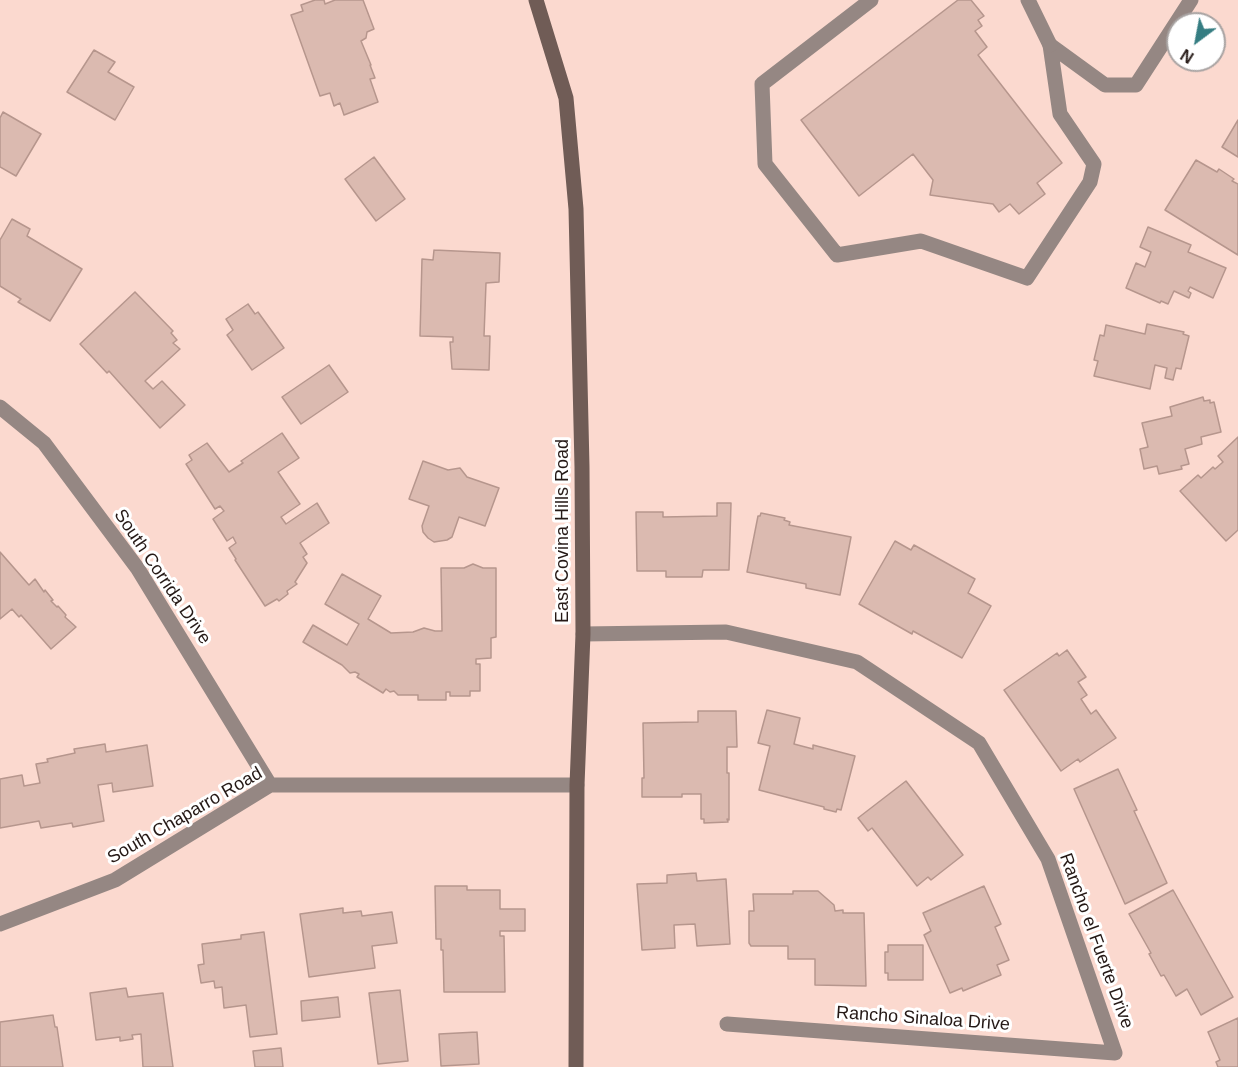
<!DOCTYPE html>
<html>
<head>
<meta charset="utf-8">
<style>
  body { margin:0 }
  #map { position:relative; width:1238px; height:1067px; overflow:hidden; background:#fbd9cf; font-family:Helvetica,sans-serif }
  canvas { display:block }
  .north { position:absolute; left:1166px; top:12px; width:60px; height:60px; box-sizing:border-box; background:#fff; border:2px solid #a8a3a2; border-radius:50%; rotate:212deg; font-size:16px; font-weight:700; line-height:24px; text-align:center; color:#251916 }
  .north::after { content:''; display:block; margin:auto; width:21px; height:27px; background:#357d82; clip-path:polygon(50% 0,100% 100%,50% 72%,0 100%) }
</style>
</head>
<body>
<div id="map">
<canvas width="1238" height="1067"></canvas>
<div class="north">N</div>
</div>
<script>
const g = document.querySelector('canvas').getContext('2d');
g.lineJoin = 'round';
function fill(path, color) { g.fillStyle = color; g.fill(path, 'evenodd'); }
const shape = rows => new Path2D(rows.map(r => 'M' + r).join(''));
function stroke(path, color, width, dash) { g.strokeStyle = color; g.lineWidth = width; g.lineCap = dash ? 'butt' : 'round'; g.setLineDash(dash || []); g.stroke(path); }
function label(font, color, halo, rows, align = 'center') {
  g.font = font + ' Helvetica,sans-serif'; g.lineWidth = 6; g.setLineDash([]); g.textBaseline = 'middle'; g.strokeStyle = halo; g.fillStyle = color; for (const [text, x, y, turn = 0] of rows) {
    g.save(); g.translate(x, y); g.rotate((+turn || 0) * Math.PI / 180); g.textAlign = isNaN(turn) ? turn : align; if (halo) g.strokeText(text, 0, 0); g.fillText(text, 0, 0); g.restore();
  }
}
const building = shape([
  [315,0,324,0,325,4,335,0,363,0,374,29,367,32,366,38,361,41,371,65,370,65,375,78,370,79,378,102,344,115,340,103,334,106,330,93,320,96,291,15,303,11,301,5,315,0],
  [958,0,971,0,984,16,978,20,982,26,975,31,987,47,978,55,1062,163,1037,183,1045,194,1019,214,1010,204,999,212,993,204,930,195,933,180,913,154,859,196,801,120,958,0],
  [94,50,115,62,108,72,134,87,115,120,67,92,94,50],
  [3,112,41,134,16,176,0,167,0,118,3,112],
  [1238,120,1238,157,1222,147,1238,120],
  [374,157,405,199,376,221,345,179,374,157],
  [1196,160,1217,172,1219,169,1234,179,1232,181,1238,184,1238,255,1165,210,1196,160],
  [12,219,30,229,27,236,82,269,50,321,18,302,21,299,0,286,0,240,12,219],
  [1148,227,1191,245,1188,252,1226,268,1213,298,1190,287,1188,291,1191,293,1189,298,1174,291,1168,304,1161,301,1160,303,1126,288,1136,263,1145,267,1151,252,1140,247,1148,227],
  [434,250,500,253,499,282,486,283,484,336,490,336,489,370,452,369,450,342,453,342,453,337,420,336,422,259,433,260,434,250],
  [135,292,173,331,171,333,177,340,173,343,180,349,145,381,153,389,162,381,185,405,160,428,109,371,107,373,80,344,135,292],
  [248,304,255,314,258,312,284,348,252,370,227,335,233,330,226,319,248,304],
  [1147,324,1184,332,1183,334,1189,336,1181,369,1176,368,1173,380,1165,378,1167,368,1155,365,1150,389,1094,376,1098,361,1094,360,1100,335,1104,336,1106,325,1145,334,1147,324],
  [329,365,348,392,301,424,282,397,329,365],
  [1203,397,1204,401,1210,400,1210,403,1214,402,1221,432,1201,437,1202,444,1185,449,1189,464,1181,466,1182,469,1159,474,1157,466,1144,469,1140,449,1148,447,1142,423,1172,416,1170,407,1203,397],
  [282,433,299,458,278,472,300,504,281,517,286,524,317,503,329,523,300,543,307,554,303,557,307,563,295,582,297,584,287,591,288,594,279,601,277,599,265,606,235,560,236,559,229,548,236,543,233,537,227,541,213,519,224,511,220,506,215,509,186,464,192,460,189,455,207,443,229,472,243,463,241,461,282,433],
  [1238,437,1238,530,1226,541,1180,491,1198,475,1201,478,1213,467,1215,469,1223,462,1218,456,1238,437],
  [423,461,448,470,460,468,467,477,499,488,485,526,459,517,452,537,447,540,434,542,428,538,423,532,422,526,429,506,409,499,423,461],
  [717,503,731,503,729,570,703,570,702,577,666,577,666,571,637,571,636,512,663,512,663,517,717,516,717,503],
  [761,513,785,518,784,520,790,522,789,525,851,537,840,595,806,588,806,584,747,572,758,516,760,516,761,513],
  [895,541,911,550,914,545,975,579,968,593,991,606,962,658,913,631,912,634,859,604,895,541],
  [0,552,29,585,35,579,44,592,45,590,53,600,51,601,57,607,58,606,66,615,65,617,76,627,51,649,21,615,19,617,12,609,0,619,0,552],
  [473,564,483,568,496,568,496,637,491,638,491,658,476,659,476,664,480,664,480,691,470,691,470,696,450,696,450,692,446,692,446,700,418,700,418,695,398,695,394,691,390,692,386,689,383,693,357,677,359,674,355,672,350,673,342,665,303,642,313,625,347,645,359,624,325,604,342,574,381,596,368,619,391,633,413,632,424,628,435,631,442,631,441,568,464,568,473,564],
  [1067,650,1086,677,1078,682,1087,695,1081,699,1091,714,1096,710,1116,738,1080,762,1078,759,1061,771,1004,690,1057,653,1059,656,1067,650],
  [767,710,800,718,794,744,813,749,813,745,855,756,841,810,837,809,836,812,824,809,824,807,759,790,770,746,758,743,767,710],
  [698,711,736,711,737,747,727,747,727,773,729,773,729,820,727,819,728,822,704,823,704,819,701,819,701,794,682,794,682,797,642,797,642,778,644,778,643,723,698,722,698,711],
  [105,744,106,752,147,745,153,786,113,792,112,783,98,785,104,821,73,827,72,823,41,828,39,821,0,828,0,779,22,775,24,786,40,783,36,764,48,762,47,759,75,753,74,749,105,744],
  [1118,769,1137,810,1134,811,1167,883,1125,904,1074,789,1118,769],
  [906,781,963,855,931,880,928,877,917,886,872,828,868,831,858,818,906,781],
  [696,873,697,881,726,879,730,944,697,946,695,924,674,925,675,948,642,950,637,884,667,883,667,875,696,873],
  [435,886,467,886,467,890,500,890,500,909,525,909,525,931,500,931,500,936,504,936,505,992,444,992,443,950,441,950,441,939,436,939,435,886],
  [984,886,1001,924,995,927,1009,960,997,965,1001,975,963,991,962,988,950,993,924,935,931,931,923,913,984,886],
  [1173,890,1233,997,1201,1015,1187,989,1176,996,1164,975,1161,976,1149,954,1151,953,1129,914,1173,890],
  [793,891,818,891,834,905,835,911,843,910,843,913,864,913,866,986,815,985,815,959,788,959,788,946,751,946,749,943,749,911,754,911,753,894,793,894,793,891],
  [343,908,343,913,361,911,362,916,392,912,397,943,372,946,375,968,309,977,300,914,343,908],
  [264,932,277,1034,250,1037,246,1005,224,1008,222,987,215,988,214,981,201,983,198,965,204,964,202,944,241,939,241,935,264,932],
  [888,945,923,945,923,980,888,980,888,973,885,973,885,952,888,952,888,945],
  [126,988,128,997,163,993,173,1067,143,1067,141,1034,132,1035,133,1039,120,1041,120,1037,96,1040,90,993,126,988],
  [400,990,408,1061,378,1064,369,993,400,990],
  [338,997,340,1017,302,1021,301,1001,338,997],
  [53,1015,55,1027,57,1027,63,1067,0,1067,0,1022,53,1015],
  [1238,1018,1238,1067,1218,1067,1216,1062,1220,1060,1208,1032,1238,1018],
  [477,1032,479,1064,441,1066,439,1034,477,1032],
  [281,1048,283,1067,255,1067,253,1051,281,1048]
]);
const lane = shape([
  [871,0,762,84,765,164,837,255,921,241,1027,278,1090,182,1094,164,1060,114,1050,45],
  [1050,45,1105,85,1136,85,1191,0]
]);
const street = shape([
  [1028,0,1050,45],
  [0,407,44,443,138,569,270,785],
  [583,634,726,632,857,662,979,743,1048,859,1115,1053,727,1024],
  [0,924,115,880,270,785,577,785]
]);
const secondary = shape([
  [536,0,566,98,576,209,582,467,583,634,577,785,576,1067]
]);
const streetNames = [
  ["East Covina Hills Road",563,531,-90],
  ["South Corrida Drive",162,577,56],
  ["South Chaparro Road",185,816,-30],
  ["Rancho el Fuerte Drive",1096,941,70],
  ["Rancho Sinaloa Drive",923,1019,4]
];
fill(building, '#dbbab0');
stroke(building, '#b6968d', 1.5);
stroke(lane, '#958783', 15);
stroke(street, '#958783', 15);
stroke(secondary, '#705c56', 15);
label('18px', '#251916', '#fff', streetNames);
</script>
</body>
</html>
